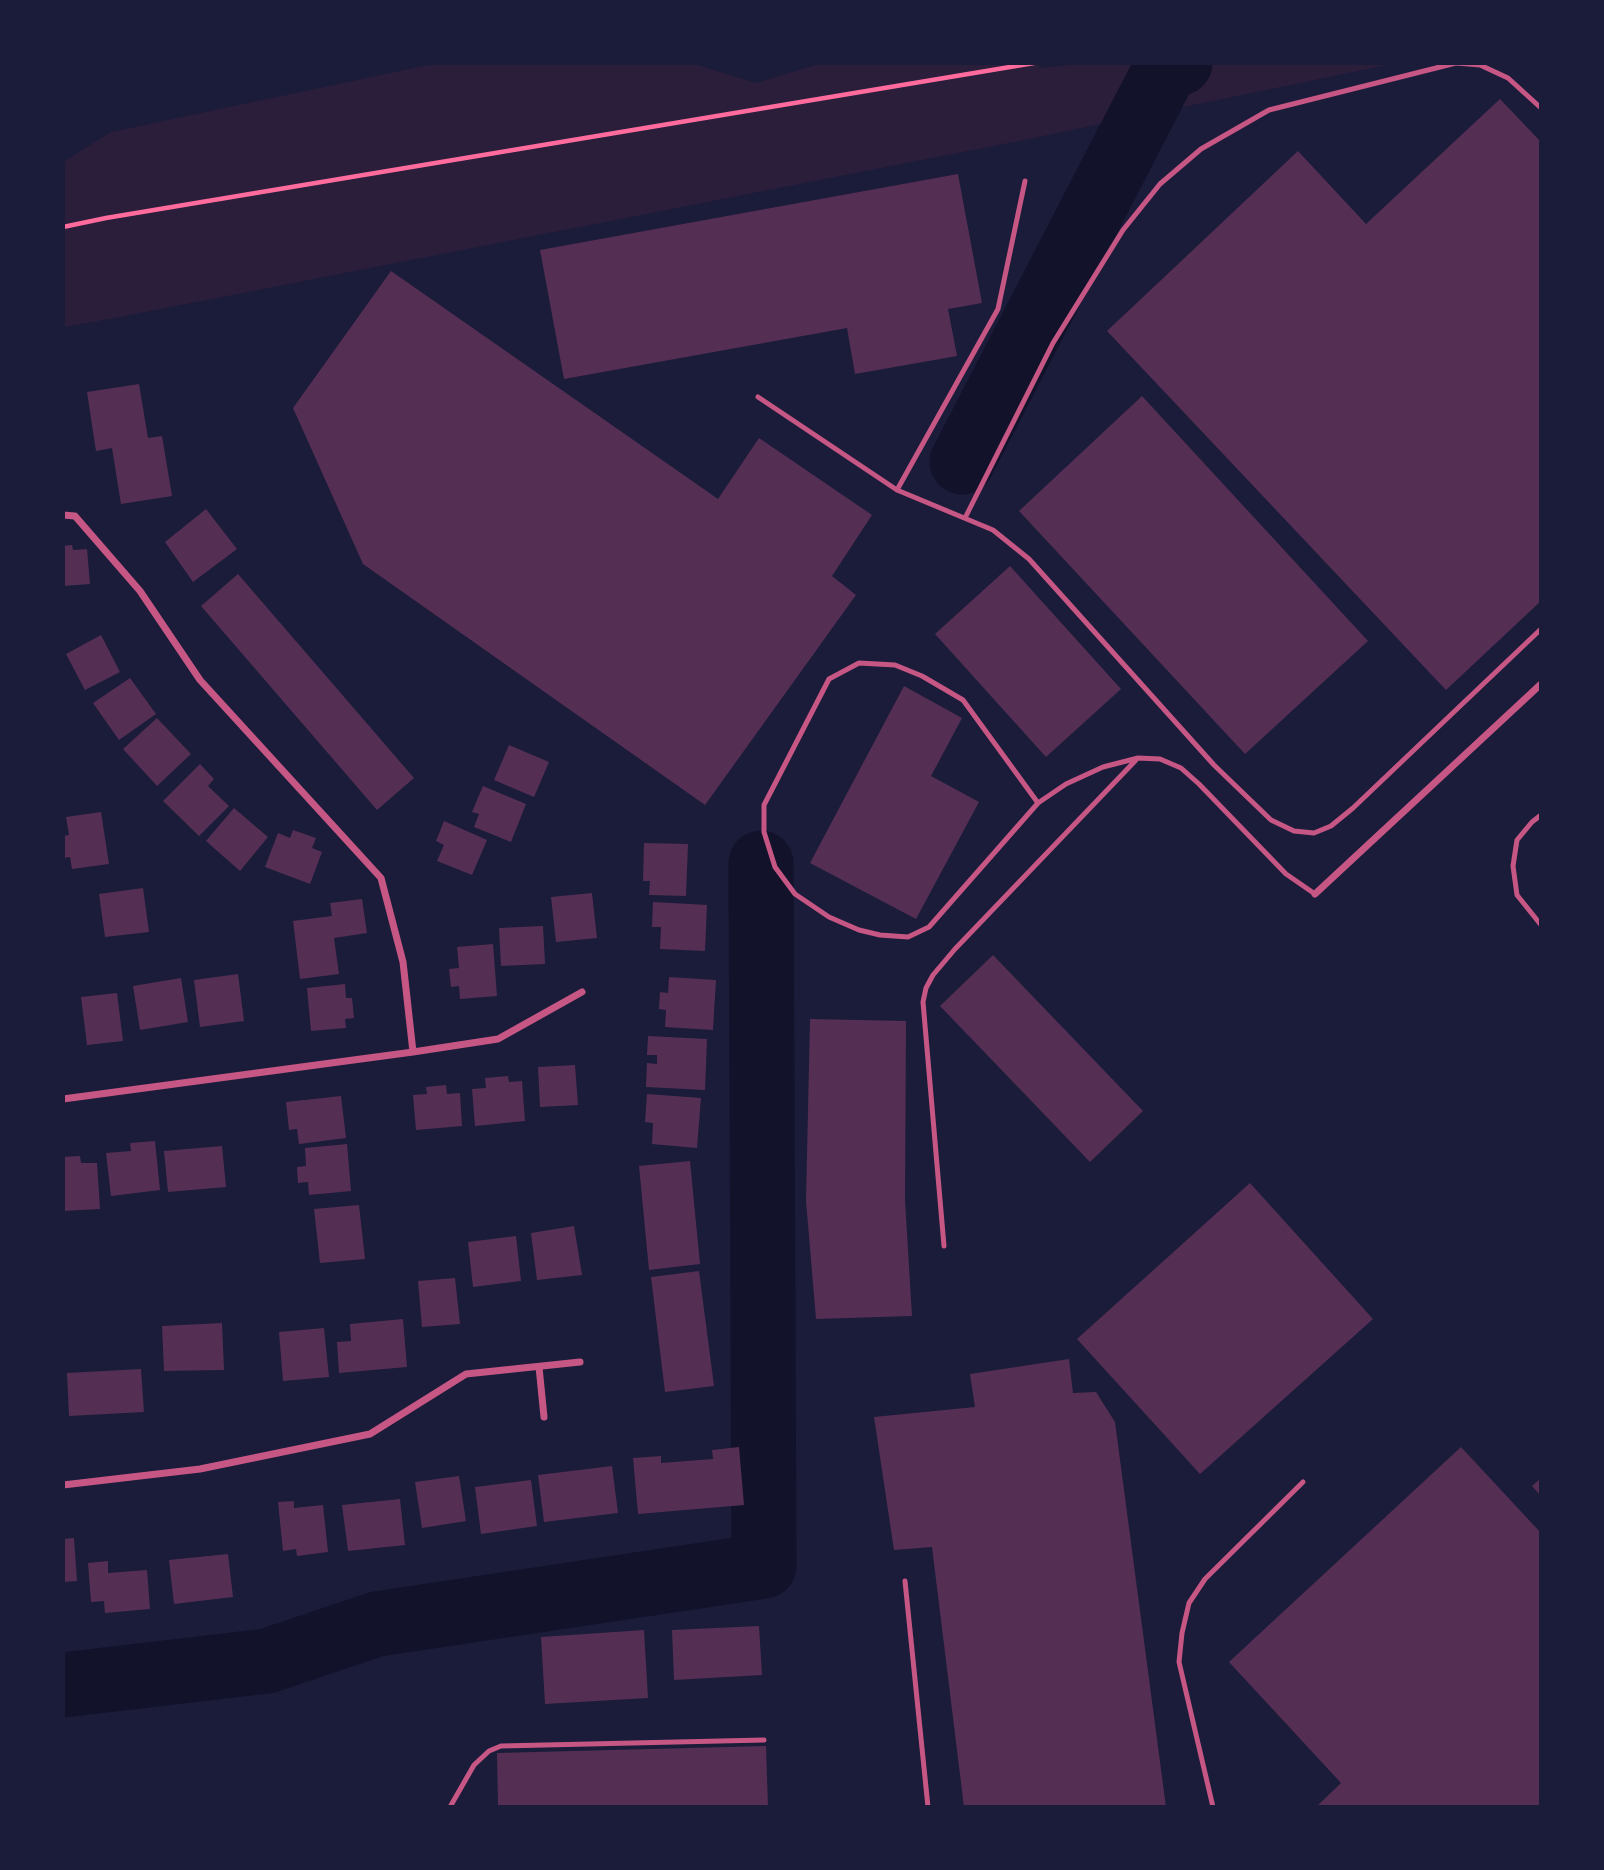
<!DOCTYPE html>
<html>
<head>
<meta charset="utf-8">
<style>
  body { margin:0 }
  #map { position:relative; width:1604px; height:1870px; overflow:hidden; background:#1b1b3a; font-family:"DejaVu Sans",sans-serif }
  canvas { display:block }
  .frame { position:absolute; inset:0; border:65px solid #1b1b3a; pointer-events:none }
</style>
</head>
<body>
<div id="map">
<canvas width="1604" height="1870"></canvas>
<div class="frame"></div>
</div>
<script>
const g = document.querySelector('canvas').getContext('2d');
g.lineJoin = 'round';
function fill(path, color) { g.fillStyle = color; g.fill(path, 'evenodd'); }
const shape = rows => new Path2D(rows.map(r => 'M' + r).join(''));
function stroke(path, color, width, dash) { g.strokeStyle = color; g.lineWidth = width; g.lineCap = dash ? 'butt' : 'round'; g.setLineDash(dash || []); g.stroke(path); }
const green = shape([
  [438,63,691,63,756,83,822,63,1038,63,1040,68,1088,63,1397,63,1019,141,115,318,63,327,63,162,111,132]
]);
const river = shape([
  [962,462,1166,68,1180,63],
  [63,1685,267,1661,377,1624,764,1566,761,863]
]);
const building = shape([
  [1500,99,1541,142,1541,601,1446,690,1107,331,1298,151,1366,224],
  [958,174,982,303,948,309,957,356,855,374,847,328,564,379,540,250],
  [391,271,718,499,759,438,872,515,832,576,856,595,705,805,363,564,293,408],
  [139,384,148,438,162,436,172,496,121,504,112,448,96,451,87,392],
  [1142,396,1368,641,1245,754,1019,511],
  [206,509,237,549,193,582,165,542],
  [72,545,73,550,87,549,90,584,63,586,63,546],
  [1010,566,1121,689,1046,757,935,634],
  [238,574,414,778,377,810,201,606],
  [101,635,120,672,85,690,66,654],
  [130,678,156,714,119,740,93,703],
  [904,686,962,718,931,776,979,802,916,919,810,863],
  [157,718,191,754,157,786,123,749],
  [509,745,549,762,534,797,494,780],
  [200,764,214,779,208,786,229,806,199,836,163,801],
  [483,786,526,804,511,842,474,827,479,814,472,812],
  [234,808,268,837,240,871,206,841],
  [101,812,109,864,72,869,70,857,63,858,63,836,69,835,66,817],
  [444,821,487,840,472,875,437,861,444,845,436,841],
  [293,830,316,838,312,848,322,852,310,884,265,867,278,833,290,838],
  [644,843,688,844,686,896,649,895,650,881,643,881],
  [143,888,149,932,105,937,99,894],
  [592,893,597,938,556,942,551,897],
  [362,899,367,933,334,938,339,974,300,979,293,921,332,916,330,903],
  [653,902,707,905,705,951,660,949,661,927,652,927],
  [543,926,545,964,501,966,499,928],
  [493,944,497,996,460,999,459,986,451,987,449,969,459,968,457,947],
  [993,955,1143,1111,1090,1162,940,1006],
  [238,974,244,1021,200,1027,194,980],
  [669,977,716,980,713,1030,665,1027,666,1010,659,1009,660,992,668,993],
  [181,978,188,1022,140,1030,133,986],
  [345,984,346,998,352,998,354,1018,345,1019,346,1028,311,1031,307,988],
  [117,993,123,1041,87,1045,81,997],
  [810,1019,906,1021,905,1200,912,1316,816,1319,806,1201],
  [648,1036,707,1039,705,1090,646,1087,647,1063,657,1064,657,1055,647,1055],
  [575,1065,578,1105,540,1107,538,1067],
  [508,1076,509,1082,522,1081,525,1121,475,1126,472,1089,486,1088,485,1078],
  [446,1085,447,1094,460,1093,462,1126,416,1130,413,1095,427,1094,426,1087],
  [647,1094,701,1098,697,1148,652,1144,653,1123,645,1122],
  [341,1096,346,1138,299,1144,297,1129,289,1130,286,1102],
  [155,1141,160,1190,111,1196,106,1153,131,1151,130,1143],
  [347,1144,351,1191,309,1195,308,1182,298,1183,297,1167,306,1166,305,1148],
  [222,1146,226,1187,168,1192,164,1151],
  [80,1156,81,1163,97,1163,100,1209,63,1211,63,1157],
  [690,1161,700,1264,649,1270,639,1166],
  [1250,1183,1373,1319,1200,1474,1077,1339],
  [359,1205,365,1259,320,1263,314,1209],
  [574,1226,582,1275,537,1280,531,1233],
  [516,1236,521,1281,473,1287,468,1242],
  [699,1271,714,1386,665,1392,651,1277],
  [455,1278,460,1324,422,1327,418,1281],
  [403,1319,407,1367,339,1373,337,1342,351,1341,350,1324],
  [222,1323,224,1370,164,1371,162,1326],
  [324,1328,329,1377,283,1381,279,1332],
  [1069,1359,1073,1393,1096,1392,1115,1422,1166,1807,964,1807,932,1547,894,1550,874,1417,975,1407,970,1374],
  [141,1369,144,1412,69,1416,67,1373],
  [739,1447,744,1505,638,1514,633,1458,661,1456,661,1463,713,1459,712,1450],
  [1461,1447,1541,1533,1541,1807,1316,1807,1341,1783,1229,1662],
  [612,1466,618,1513,544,1522,538,1475],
  [459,1476,466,1521,422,1528,415,1482],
  [1541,1478,1541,1496,1532,1486],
  [531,1480,537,1526,481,1534,475,1487],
  [400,1499,405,1545,348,1551,342,1505],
  [294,1501,294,1508,323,1505,328,1552,297,1556,296,1549,283,1551,278,1502],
  [74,1538,77,1581,63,1582,63,1539],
  [228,1554,233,1597,174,1604,169,1560],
  [108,1561,108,1573,147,1570,150,1609,105,1613,104,1601,91,1602,88,1563],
  [759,1626,762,1675,674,1680,672,1630],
  [644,1630,648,1698,545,1704,541,1637],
  [766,1746,768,1807,498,1807,497,1753]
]);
const path = shape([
  [63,227,106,218,1034,63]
]);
const service = shape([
  [758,397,897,490,993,530,1029,559,1214,765,1271,820,1294,831,1314,833,1331,826,1353,808,1541,629],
  [897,490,998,309,1025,181],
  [965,518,1053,343,1123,230,1160,184,1201,149,1269,110,1456,63,1480,65,1508,78,1541,108],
  [1038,803,963,700,922,676,895,665,859,663,829,679,764,805,764,832,775,867,795,894,829,917,859,930,880,935,908,937,929,927,1038,803,1066,784,1103,767,1138,758,1160,759,1181,768,1199,784,1286,874,1315,894],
  [1541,815,1532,822,1517,840,1513,866,1517,895,1541,925],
  [944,1246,923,1002,926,988,933,975,955,949,1136,760],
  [905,1581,928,1807],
  [450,1807,474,1765,489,1751,501,1746,764,1740],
  [1213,1807,1179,1662,1182,1633,1189,1603,1205,1579,1303,1482]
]);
const minor = shape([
  [63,515,75,516,140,591,200,680,381,878,403,962,413,1052],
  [1315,894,1541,684],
  [63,1099,413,1052,498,1039,582,992],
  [539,1367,544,1417],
  [63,1485,200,1469,370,1434,466,1374,580,1362]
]);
fill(green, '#2a1e3b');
stroke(river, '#12122b', 65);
fill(building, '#542f53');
stroke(path, '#ff6b9d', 4.5);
stroke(service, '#c65784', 5);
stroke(minor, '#c65784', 7);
</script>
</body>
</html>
